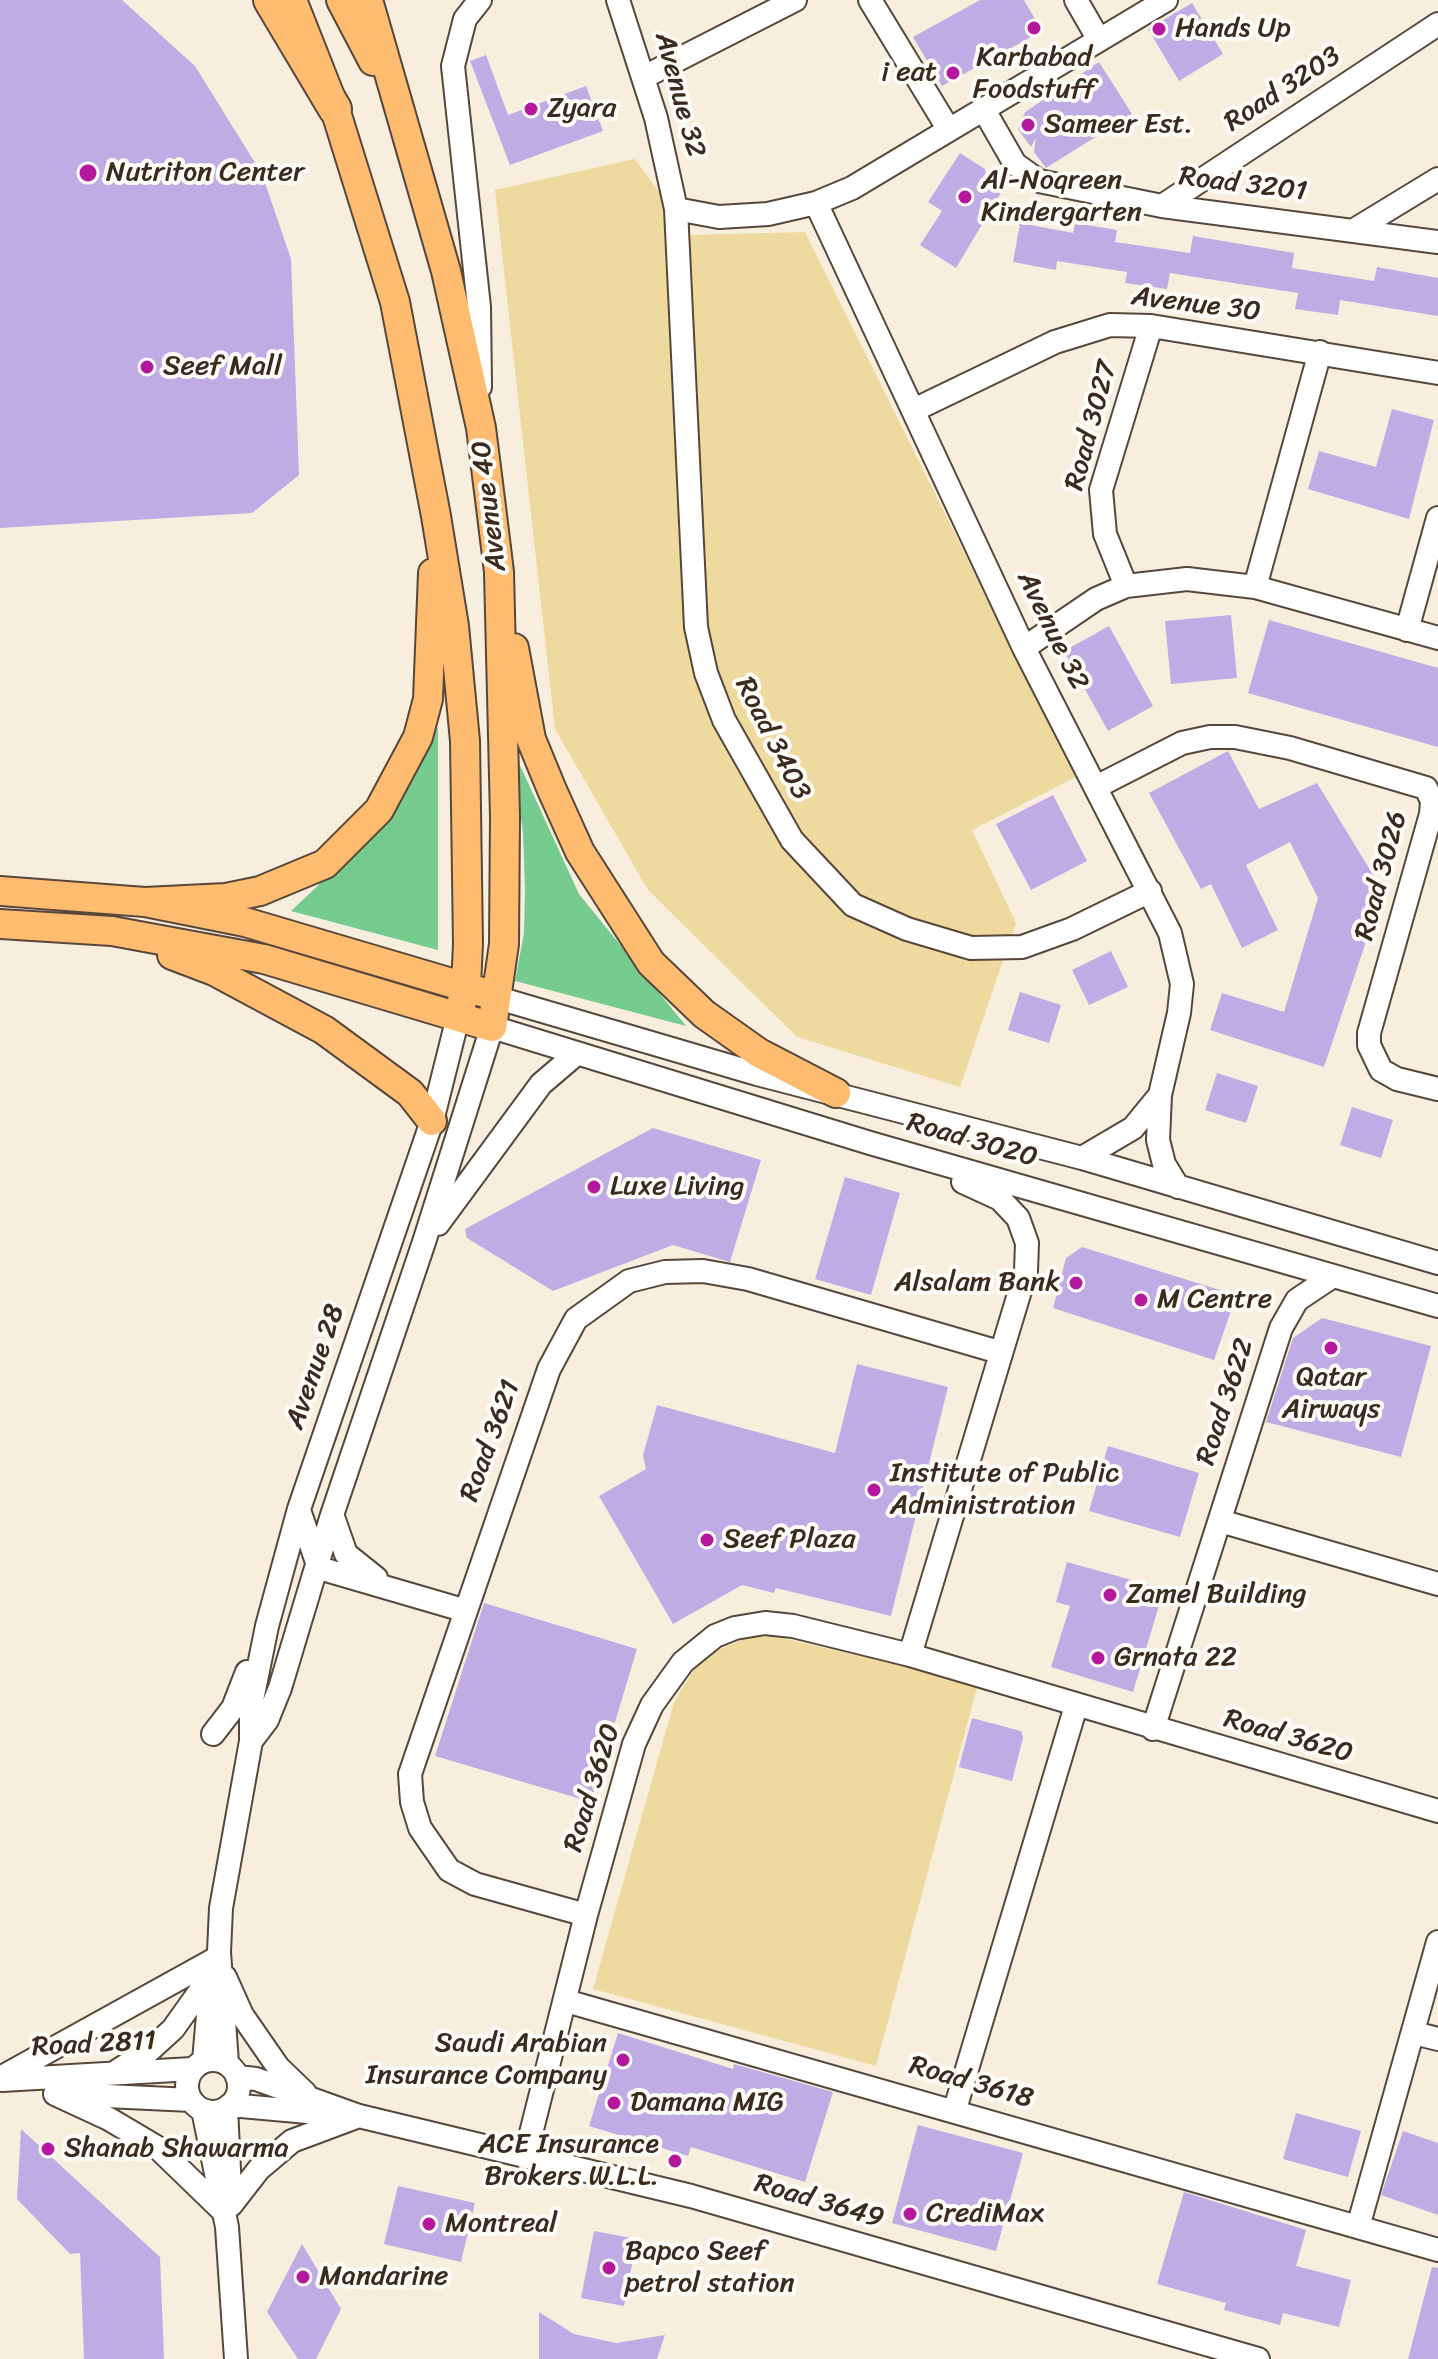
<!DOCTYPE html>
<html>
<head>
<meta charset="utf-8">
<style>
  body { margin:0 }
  canvas { display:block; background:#f8eede }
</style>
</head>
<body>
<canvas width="1438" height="2359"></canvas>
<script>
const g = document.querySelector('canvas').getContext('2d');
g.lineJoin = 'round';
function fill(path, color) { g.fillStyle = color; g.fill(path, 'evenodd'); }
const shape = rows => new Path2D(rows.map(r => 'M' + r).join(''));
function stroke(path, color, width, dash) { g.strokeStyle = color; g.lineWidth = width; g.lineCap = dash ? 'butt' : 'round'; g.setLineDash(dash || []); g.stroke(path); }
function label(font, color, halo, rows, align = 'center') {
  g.font = font + ' Sriracha,sans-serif'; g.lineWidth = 8; g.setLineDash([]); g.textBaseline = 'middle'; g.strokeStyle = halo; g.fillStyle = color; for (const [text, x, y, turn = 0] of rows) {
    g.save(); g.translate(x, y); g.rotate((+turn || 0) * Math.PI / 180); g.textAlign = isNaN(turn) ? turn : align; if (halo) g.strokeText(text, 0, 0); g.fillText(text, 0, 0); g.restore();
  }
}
const green = shape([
  [438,727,438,950,291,911,386,821],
  [512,748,579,894,686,1026,515,981,524,933,525,889,523,833]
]);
const sand = shape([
  [635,159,690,235,805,232,1076,777,972,830,1016,923,960,1087,797,1037,648,890,555,729,495,190],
  [761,1633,978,1684,876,2066,593,1989,674,1702,703,1655]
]);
const building = shape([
  [0,0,122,0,195,66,262,174,291,259,299,475,252,513,0,528],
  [980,0,1024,0,1042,31,942,86,913,37],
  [1192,3,1223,54,1179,81,1148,29],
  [486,55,508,115,586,86,603,131,510,165,470,61],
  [1099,62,1132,114,1046,168,1034,152,1036,138,1031,147,1018,129,1025,112],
  [960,153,985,169,987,182,1002,191,956,268,920,245,942,211,928,202],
  [1020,223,1073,233,1075,223,1117,230,1115,242,1190,253,1193,236,1235,243,1294,253,1292,268,1374,281,1377,267,1438,278,1438,316,1340,300,1338,315,1295,309,1298,293,1246,285,1170,273,1167,289,1125,283,1127,272,1057,261,1056,270,1013,262],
  [1392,409,1434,420,1409,519,1308,489,1319,451,1376,467],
  [1231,615,1237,678,1171,684,1165,621],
  [1269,620,1438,668,1438,747,1248,693],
  [1109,626,1153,706,1108,731,1064,651],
  [1228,751,1259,809,1317,783,1383,891,1324,1067,1210,1030,1222,993,1284,1012,1318,898,1290,842,1246,865,1278,930,1242,948,1211,884,1201,889,1149,793],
  [1053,795,1087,861,1031,890,996,824],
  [1111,951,1128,987,1089,1005,1072,970],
  [1020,992,1061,1005,1049,1043,1008,1030],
  [1217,1073,1258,1086,1246,1123,1205,1110],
  [1352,1107,1393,1120,1381,1158,1340,1145],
  [653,1128,761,1160,730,1262,673,1245,553,1291,467,1238,465,1229],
  [845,1177,900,1193,871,1295,815,1279],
  [1082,1247,1223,1291,1231,1311,1214,1360,1053,1308,1066,1258],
  [1322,1318,1431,1346,1401,1457,1266,1422,1293,1338],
  [857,1364,948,1387,891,1616,776,1588,774,1593,742,1585,673,1624,599,1496,646,1469,643,1455,657,1405,835,1453],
  [1108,1446,1199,1473,1180,1537,1089,1511],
  [1067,1562,1164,1589,1133,1692,1051,1667,1070,1606,1056,1602],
  [484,1603,637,1649,591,1802,435,1756],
  [972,1718,1021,1731,1023,1738,1012,1781,959,1767],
  [618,2033,733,2069,734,2064,833,2092,805,2182,691,2147,688,2156,589,2126],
  [1296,2113,1361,2131,1348,2177,1283,2159],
  [918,2125,1023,2153,996,2251,892,2223],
  [21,2129,160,2257,164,2359,84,2359,80,2253,70,2254,17,2199],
  [1403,2131,1438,2143,1438,2215,1381,2195],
  [398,2186,475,2203,461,2262,384,2244],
  [1184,2192,1306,2230,1296,2266,1351,2280,1339,2327,1283,2313,1280,2325,1224,2310,1226,2303,1157,2284],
  [594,2231,637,2239,624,2306,581,2298],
  [302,2244,341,2309,316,2359,298,2359,267,2312],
  [1432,2267,1438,2268,1438,2359,1408,2359],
  [539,2312,574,2334,616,2343,665,2335,657,2359,539,2359]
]);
const minor = shape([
  [618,0,656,118,676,209,696,627,706,673,724,720,792,840,853,905,907,929,971,948,1022,947,1072,929,1150,891],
  [870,0,949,130],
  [1076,0,1099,40],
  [644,77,795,0],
  [984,110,1015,164,1039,181,1162,206,1438,242],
  [816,203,1024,648,1170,933,1182,984,1179,1013,1160,1095,1158,1140,1164,1164,1178,1187],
  [1162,206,1438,24],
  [676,209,719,217,768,214,816,203,852,188,1166,0],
  [1356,229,1438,179],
  [480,387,479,307,453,66,465,19,480,0],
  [914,410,1055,342,1110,325,1151,326,1438,373],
  [1126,586,1105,534,1101,490,1151,326],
  [1255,587,1320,352],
  [1407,630,1438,518],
  [1024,648,1096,599,1126,586,1187,579,1255,587,1438,638],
  [1098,786,1182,743,1210,737,1235,737,1290,748,1426,788,1432,801,1431,814,1369,1033,1369,1045,1381,1070,1397,1079,1438,1089],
  [498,998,757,1074,1082,1158,1438,1263],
  [1082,1158,1133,1128,1160,1095],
  [438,1224,541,1084,575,1055],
  [299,1510,319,1568,463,1610],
  [333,1517,346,1554,376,1578],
  [1220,1521,1438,1584],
  [910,1655,1026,1271,1027,1243,1018,1218,1000,1199,963,1182],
  [1153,1729,1281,1328,1297,1300,1333,1276],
  [213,1734,233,1708,247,1672],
  [251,1741,267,1720,280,1688,332,1515,424,1242,492,1027,870,1143,1438,1306],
  [586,1915,475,1884,449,1870,420,1828,412,1802,410,1774,549,1369,576,1319,629,1281,665,1272,703,1271,748,1279,999,1352],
  [225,1977,242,2015,278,2067,305,2093],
  [566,2001,1438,2250],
  [1414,2033,1438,2039],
  '187 2086a26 26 0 1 1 52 0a26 26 0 1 1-52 0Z',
  [204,2061,210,1992],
  [227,2063,219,1952,221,1908,251,1741,251,1705,267,1626,299,1509,432,1121,458,1017],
  [114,2073,150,2050,173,2029,213,1973],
  [237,2077,256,2079,359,2116,691,2196,1258,2359],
  [0,2078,215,1959],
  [2,2080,192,2069],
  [55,2094,109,2119,158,2148,222,2210],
  [65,2094,191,2100],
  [230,2105,330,2114],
  [226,2108,230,2190],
  [955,2109,1076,1706],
  [203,2110,227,2227,236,2359],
  [525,2157,586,1915,634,1744,652,1705,683,1662,715,1636,735,1628,765,1623,793,1626,910,1655,1438,1811],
  [231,2205,259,2169,292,2141,359,2116],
  [1358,2227,1438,1942]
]);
const major = shape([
  [292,0,335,109,395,302,436,516,454,626,465,741,468,944,466,986,458,1017],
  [341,0,373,61],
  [514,648,531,739,552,790,580,852,651,963,704,1014,759,1053,836,1093],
  [0,891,145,902,245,922,482,992],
  [145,902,226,898,260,891,325,864,379,810,418,737,428,699,433,573],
  [0,924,112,931,264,959,492,1027,504,944,505,817,499,572,490,499,481,428,446,271,368,0],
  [172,955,214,971,324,1030,410,1093,432,1121]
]);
const highway = shape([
  [270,0,335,109]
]);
const markers = [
  [1034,28,8,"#b5179e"],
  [1159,29,8,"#b5179e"],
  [953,73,8,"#b5179e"],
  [531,109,8,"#b5179e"],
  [1028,125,8,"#b5179e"],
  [88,173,10,"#b5179e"],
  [965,197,8,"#b5179e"],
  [147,367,8,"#b5179e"],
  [594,1187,8,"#b5179e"],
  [1076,1283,8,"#b5179e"],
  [1141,1300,8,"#b5179e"],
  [1331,1348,8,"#b5179e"],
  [874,1490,8,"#b5179e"],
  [707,1540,8,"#b5179e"],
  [1110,1595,8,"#b5179e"],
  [1098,1658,8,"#b5179e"],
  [623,2060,8,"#b5179e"],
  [614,2103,8,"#b5179e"],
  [48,2149,8,"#b5179e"],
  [675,2161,8,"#b5179e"],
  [910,2214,8,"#b5179e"],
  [429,2224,8,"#b5179e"],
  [609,2268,8,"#b5179e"],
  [303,2277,8,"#b5179e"]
];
const poiNames = [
  ["Hands Up",1175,29],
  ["Karbabad",1034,58,"center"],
  ["Foodstuff",1034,90,"center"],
  ["i eat",937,73,"right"],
  ["Zyara",547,109],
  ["Sameer Est.",1044,125],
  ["Nutriton Center",106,173],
  ["Al-Noqreen",981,181],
  ["Kindergarten",981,213],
  ["Seef Mall",163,367],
  ["Luxe Living",610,1187],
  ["Alsalam Bank",1060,1283,"right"],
  ["M Centre",1157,1300],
  ["Qatar",1331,1378,"center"],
  ["Airways",1331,1410,"center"],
  ["Institute of Public",890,1474],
  ["Administration",890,1506],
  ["Seef Plaza",723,1540],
  ["Zamel Building",1126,1595],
  ["Grnata 22",1114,1658],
  ["Saudi Arabian",607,2044,"right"],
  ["Insurance Company",607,2076,"right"],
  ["Damana MIG",630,2103],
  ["ACE Insurance",659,2145,"right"],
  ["Brokers W.L.L.",659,2177,"right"],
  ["Shanab Shawarma",64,2149],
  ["CrediMax",926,2214],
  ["Montreal",445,2224],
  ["Bapco Seef",625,2252],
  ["petrol station",625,2284],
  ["Mandarine",319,2277]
];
const streetNames = [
  ["Road 3203",1283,90,-33],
  ["Avenue 32",679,95,75],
  ["Road 3201",1243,185,7],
  ["Avenue 30",1196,305,7],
  ["Road 3027",1092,426,-75],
  ["Avenue 40",490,506,-97],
  ["Avenue 32",1052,631,64],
  ["Road 3403",772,739,63],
  ["Road 3026",1382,876,-75],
  ["Road 3020",972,1141,16],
  ["Avenue 28",316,1367,-71],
  ["Road 3622",1226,1402,-72],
  ["Road 3621",491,1441,-70],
  ["Road 3620",1288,1737,16],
  ["Road 3620",593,1788,-73],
  ["Road 2811",94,2045,-3],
  ["Road 3618",971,2083,16],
  ["Road 3649",819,2202,16]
];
fill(green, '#75cb90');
fill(sand, '#eeda9e');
fill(building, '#c0ace5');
stroke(minor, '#57473b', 26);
stroke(major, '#57473b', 32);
stroke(highway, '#57473b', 36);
stroke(minor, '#fff', 22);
stroke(major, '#febc70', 28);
stroke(highway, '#febc70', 32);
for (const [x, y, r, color] of markers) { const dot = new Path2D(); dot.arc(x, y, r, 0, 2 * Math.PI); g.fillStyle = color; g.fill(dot); stroke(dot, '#fdfcf7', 3); }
label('28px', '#3b2a1e', '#fdfcf7', poiNames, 'left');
label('28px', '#3b2a1e', '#fdfcf7', streetNames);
</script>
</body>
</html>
